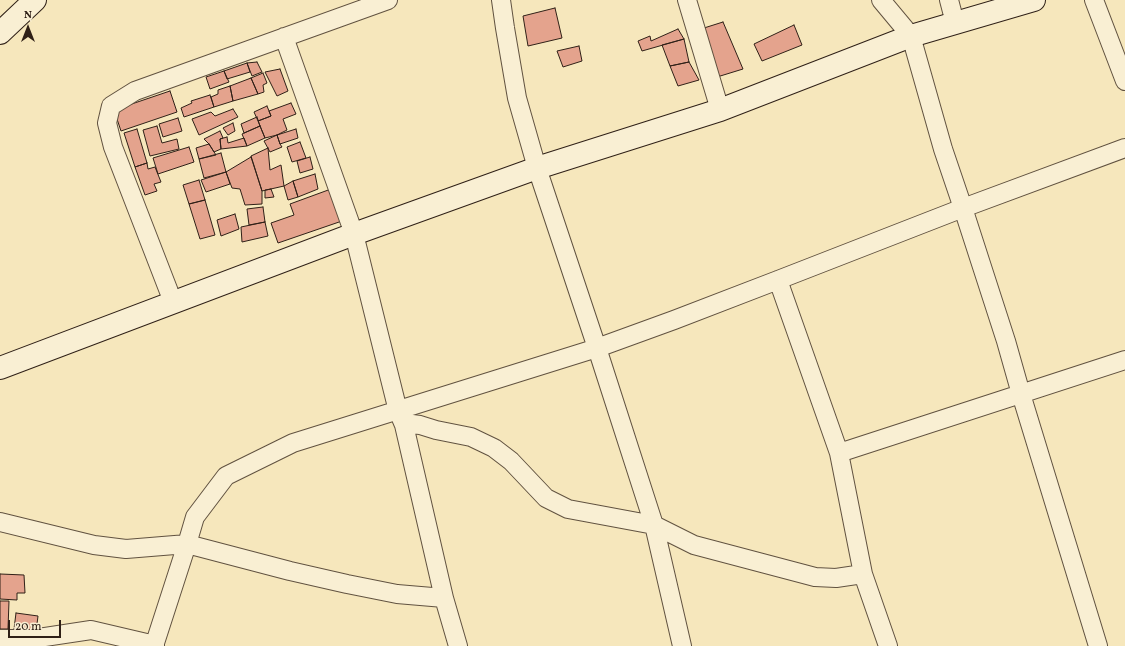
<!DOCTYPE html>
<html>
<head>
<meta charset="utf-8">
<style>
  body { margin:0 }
  #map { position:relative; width:1125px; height:646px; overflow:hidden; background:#f6e7bc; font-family:Vollkorn,serif }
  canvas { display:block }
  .north { position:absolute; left:8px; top:8px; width:40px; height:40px; -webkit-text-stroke:3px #f9efd3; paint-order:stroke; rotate:0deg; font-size:11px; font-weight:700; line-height:16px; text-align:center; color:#2f2017 }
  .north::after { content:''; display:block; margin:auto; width:14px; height:18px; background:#2f2017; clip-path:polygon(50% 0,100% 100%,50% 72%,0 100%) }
  .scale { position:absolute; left:8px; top:620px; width:53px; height:18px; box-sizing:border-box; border:2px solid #2f2017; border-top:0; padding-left:5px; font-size:12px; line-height:14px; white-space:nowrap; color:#2f2017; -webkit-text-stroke:3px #f9efd3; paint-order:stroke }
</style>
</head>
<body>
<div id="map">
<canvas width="1125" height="646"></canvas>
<div class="north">N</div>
<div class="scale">20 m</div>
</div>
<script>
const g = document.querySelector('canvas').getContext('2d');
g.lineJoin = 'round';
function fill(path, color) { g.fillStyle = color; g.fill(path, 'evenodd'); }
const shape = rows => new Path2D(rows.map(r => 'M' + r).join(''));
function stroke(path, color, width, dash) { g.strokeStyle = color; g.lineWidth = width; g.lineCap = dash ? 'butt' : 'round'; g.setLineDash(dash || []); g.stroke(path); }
const building = shape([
  [555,8,562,38,528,46,523,16,555,8],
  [723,22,743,69,717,77,704,28,723,22],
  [794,25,802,45,762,61,754,44,794,25],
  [678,29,684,39,642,51,638,41,650,36,651,41,678,29],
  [684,39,689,62,670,66,662,45,684,39],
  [579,46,582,61,563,67,557,51,579,46],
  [257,62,262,72,252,76,247,63,257,62],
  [689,62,699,80,678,86,670,66,689,62],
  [247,63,250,72,227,79,224,71,247,63],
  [280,69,288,91,277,96,265,72,280,69],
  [224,71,229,82,210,89,206,77,224,71],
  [263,73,267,83,263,85,264,92,258,94,251,78,263,73],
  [251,78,258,94,233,101,230,86,251,78],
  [230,86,233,101,214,107,211,97,218,94,218,90,230,86],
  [170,91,177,112,121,131,114,110,170,91],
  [210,95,214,107,184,117,181,108,192,103,191,101,210,95],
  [291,103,296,114,283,119,287,130,277,135,265,138,258,121,271,116,269,111,291,103],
  [267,106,271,116,258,121,254,112,267,106],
  [233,109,238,117,199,135,192,119,211,112,215,116,233,109],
  [257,117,260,126,244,133,241,124,257,117],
  [178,118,182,131,163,137,159,124,178,118],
  [233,123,235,131,228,135,223,128,233,123],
  [157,126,162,143,177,139,179,149,150,156,143,130,157,126],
  [260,126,265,138,247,146,242,134,260,126],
  [137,129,147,163,135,167,124,133,137,129],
  [296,129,298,138,280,144,277,135,296,129],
  [220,131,223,138,220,139,221,149,214,152,209,144,204,139,220,131],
  [277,135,280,144,282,147,270,152,264,141,277,135],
  [227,137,228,143,244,138,247,146,221,149,220,139,227,137],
  [300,142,306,158,292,162,287,147,300,142],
  [209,144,216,155,199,159,196,148,209,144],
  [189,147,194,162,158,174,153,158,189,147],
  [268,148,270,170,281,165,284,186,262,191,251,156,268,148],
  [221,153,226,172,204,178,199,159,221,153],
  [251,157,262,191,262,204,245,205,240,189,232,188,226,172,251,157],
  [310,157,313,169,300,173,297,161,310,157],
  [147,163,148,169,155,167,161,182,154,184,157,191,145,195,135,167,147,163],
  [226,172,230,184,206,192,201,180,226,172],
  [315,174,318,189,298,197,293,181,315,174],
  [199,180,205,200,189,204,183,185,199,180],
  [293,181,298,197,288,200,284,186,293,181],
  [271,189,274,197,265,198,265,190,271,189],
  [331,189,342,221,278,243,271,223,294,215,290,204,331,189],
  [205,200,215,235,200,239,189,204,205,200],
  [263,207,265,222,249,225,247,209,263,207],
  [235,214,239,229,221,236,217,220,235,214],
  [265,222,268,236,242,242,241,227,265,222],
  [0,574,24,575,25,593,17,593,17,600,0,599,0,574],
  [0,601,9,601,8,629,0,629,0,601],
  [16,613,38,616,36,632,14,629,16,613]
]);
const street = shape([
  [501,0,505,28,517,98,537,168,597,348,654,525,682,646],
  [687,0,720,110],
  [881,0,911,36,943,149,963,208,1006,341,1021,394,1098,646],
  [949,0,955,23],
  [1094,0,1125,81],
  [284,37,354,234,398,411,404,425,444,598,458,646],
  [778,280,839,453,863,574,888,646],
  [173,302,113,147,107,123,111,106,135,91,388,0],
  [404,425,412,424,420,425,436,430,471,437,494,448,511,461,546,498,568,509,654,525,694,545,815,577,836,578,863,574],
  [839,453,1125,360],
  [0,522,94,545,126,549,187,544,290,571,347,584,397,594,444,598],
  [0,639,32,639,91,630,155,645],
  [154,646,187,544,195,517,226,476,293,443,597,348,674,320,778,280,963,208,1125,148]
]);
const secondary = shape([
  [0,33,35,0],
  [0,368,354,234,537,168,720,110,911,36,1034,0]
]);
fill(building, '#e4a38d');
stroke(building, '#2f2017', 1);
stroke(street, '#615240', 20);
stroke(secondary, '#2f2017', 24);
stroke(street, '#f9efd3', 18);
stroke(secondary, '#f9efd3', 22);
</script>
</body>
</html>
